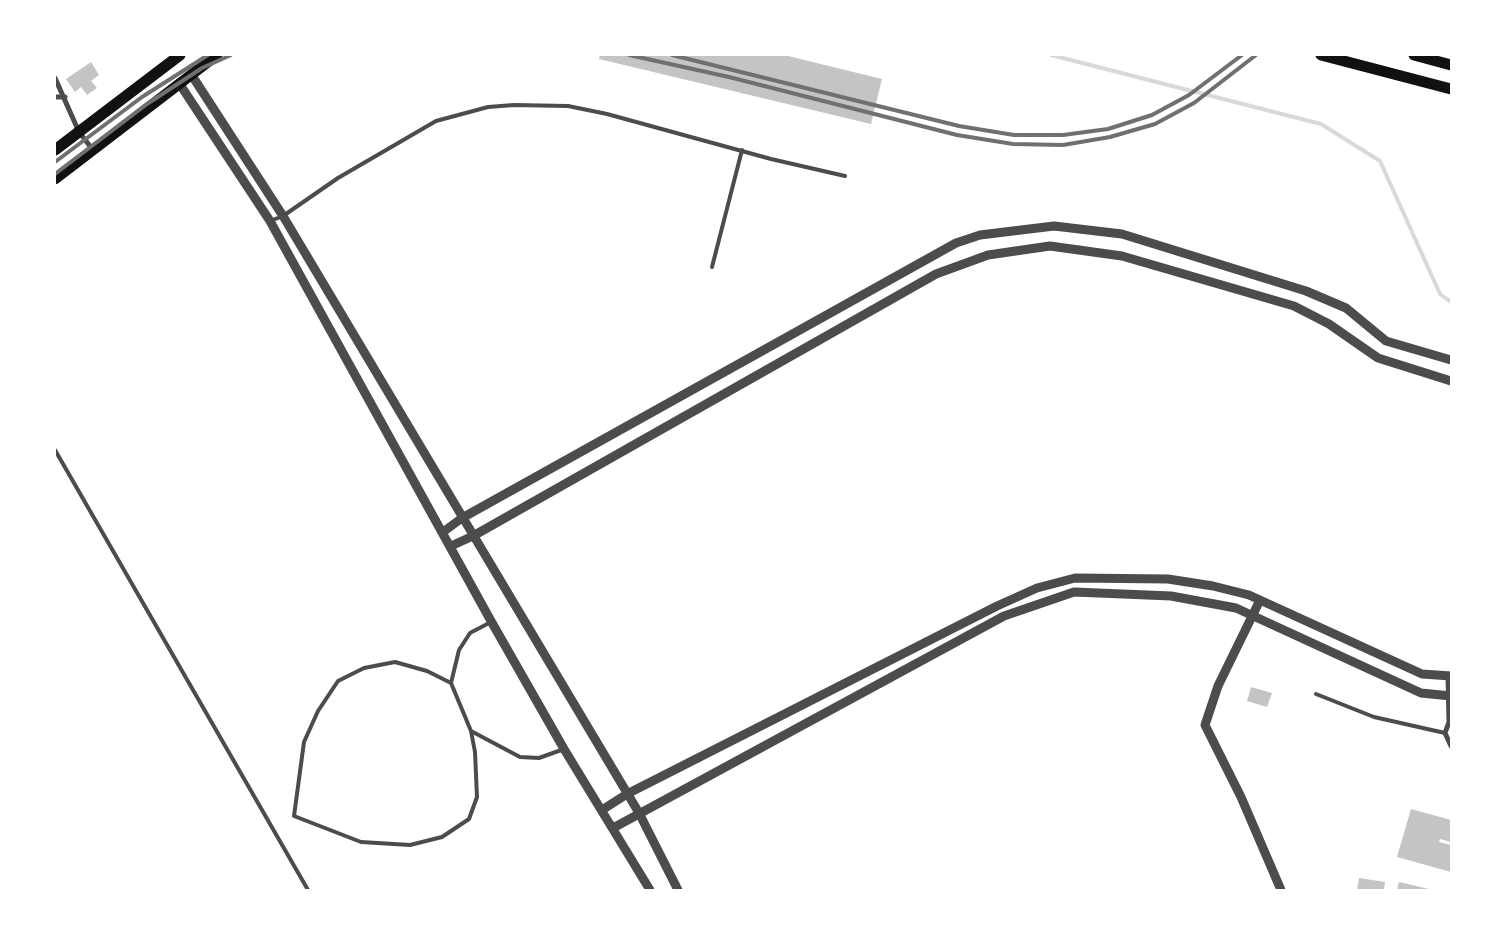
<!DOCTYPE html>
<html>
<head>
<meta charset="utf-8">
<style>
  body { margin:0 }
  #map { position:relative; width:1506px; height:945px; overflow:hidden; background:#fff; font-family:"IBM Plex Sans",sans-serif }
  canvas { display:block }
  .frame { position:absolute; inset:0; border:56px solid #fff; pointer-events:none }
</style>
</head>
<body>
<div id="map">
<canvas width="1506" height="945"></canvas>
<div class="frame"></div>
</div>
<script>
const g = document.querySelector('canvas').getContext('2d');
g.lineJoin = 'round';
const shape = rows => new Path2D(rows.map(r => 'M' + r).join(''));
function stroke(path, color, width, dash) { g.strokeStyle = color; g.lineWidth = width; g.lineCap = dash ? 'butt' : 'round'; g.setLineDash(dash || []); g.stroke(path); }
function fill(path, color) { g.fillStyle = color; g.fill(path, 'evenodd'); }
const stream = shape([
  [1051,55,1321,124,1380,161,1440,294,1451,302]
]);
const building = shape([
  [600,55,784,55,882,79,871,124,599,59],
  [91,62,99,75,91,81,97,88,87,95,81,87,75,92,66,79],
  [1251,687,1272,693,1267,707,1247,701],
  [1411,809,1451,820,1451,842,1440,839,1439,842,1451,845,1451,872,1397,857],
  [1359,878,1385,882,1384,890,1357,890],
  [1399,882,1429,889,1429,890,1397,890]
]);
const service = shape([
  [270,221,283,216,338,178,436,121,488,107,514,105,568,106,607,114,771,159,845,176],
  [712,267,742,150],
  [55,450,308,890],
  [451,683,459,650,470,633,491,622],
  [1316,694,1374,717,1445,733],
  [471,731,451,683,427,671,395,662,364,668,338,681,318,711,304,742,294,816,361,842,410,845,442,837,469,819,477,797,475,752,471,731,520,757,539,758,564,749]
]);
const minor = shape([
  [55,78,79,132,93,150],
  [55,97,65,97],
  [1448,675,1449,722,1445,733,1451,746]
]);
const tertiary = shape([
  [191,74,283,216,639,813,678,890],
  [179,83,270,221,491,621,564,749,650,890],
  [443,532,462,518,956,243,980,235,1054,226,1122,234,1306,291,1346,308,1386,341,1451,360],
  [451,546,473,536,936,274,988,255,1050,246,1122,256,1294,306,1329,324,1378,358,1451,381],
  [1260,600,1218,686,1205,725,1241,797,1281,890],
  [602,810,627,794,997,606,1037,588,1075,578,1168,579,1213,586,1249,595,1422,674,1451,676],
  [613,828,1004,616,1074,592,1171,596,1236,608,1421,693,1451,696]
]);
const primary = shape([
  [1321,55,1451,89],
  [1414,55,1451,65],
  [55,150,180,55],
  [55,179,217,55]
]);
const rail = shape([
  [629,55,729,77,957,135,1013,144,1063,145,1110,137,1155,124,1194,103,1256,55],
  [672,55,959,126,1014,135,1063,135,1108,129,1152,115,1189,95,1242,55],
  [55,162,142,97,208,55],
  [55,174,147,104,202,68,231,55]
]);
stroke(stream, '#d9d9d9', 4);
fill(building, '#c4c4c4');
stroke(service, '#4c4c4c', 4);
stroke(minor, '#4c4c4c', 5);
stroke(tertiary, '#4c4c4c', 9);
stroke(primary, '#111', 11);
stroke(rail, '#707070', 4);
</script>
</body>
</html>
